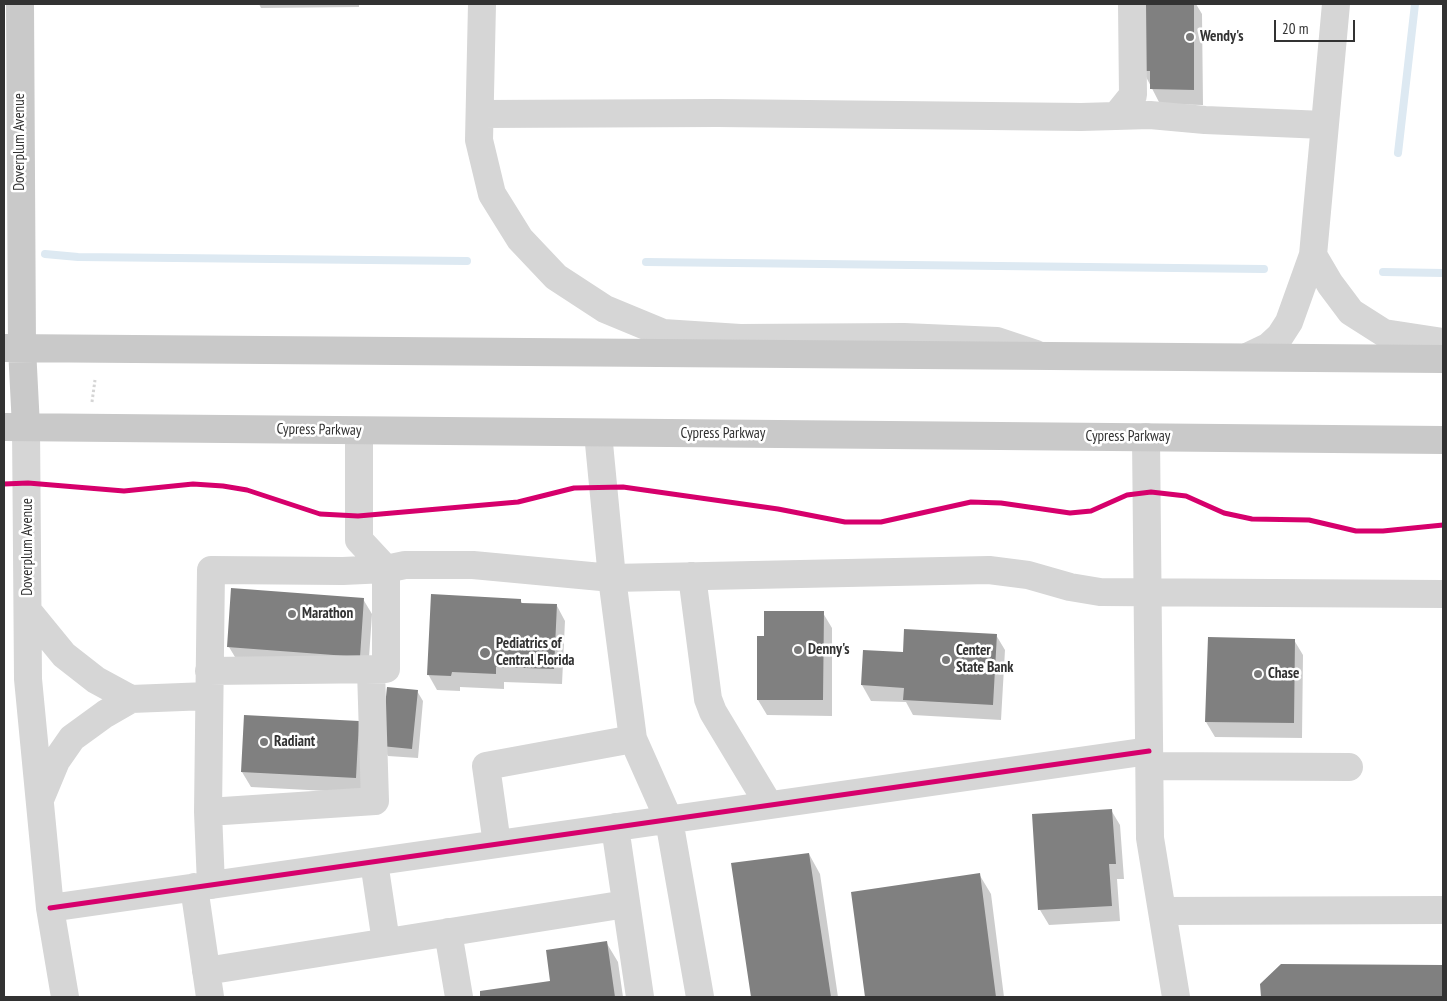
<!DOCTYPE html>
<html>
<head>
<meta charset="utf-8">
<style>
  body { margin:0 }
  #map { position:relative; width:1447px; height:1001px; overflow:hidden; background:#fff; font-family:"PT Sans Narrow",sans-serif }
  canvas { display:block }
  .frame { position:absolute; inset:0; border:5px solid #323232; pointer-events:none }
  .scale { position:absolute; left:1274px; top:20px; width:81px; height:22px; box-sizing:border-box; border:2px solid #323232; border-top:0; padding-left:6px; font-size:15px; line-height:18px; white-space:nowrap; color:#323232; -webkit-text-stroke:4px #fff; paint-order:stroke }
</style>
</head>
<body>
<div id="map">
<canvas width="1447" height="1001"></canvas>
<div class="frame"></div>
<div class="scale">20 m</div>
</div>
<script>
const g = document.querySelector('canvas').getContext('2d');
g.lineJoin = 'round';
function fill(path, color) { g.fillStyle = color; g.fill(path, 'evenodd'); }
const shape = rows => new Path2D(rows.map(r => 'M' + r).join(''));
function stroke(path, color, width, dash) { g.strokeStyle = color; g.lineWidth = width; g.lineCap = dash ? 'butt' : 'round'; g.setLineDash(dash || []); g.stroke(path); }
function label(font, color, halo, rows, align = 'center') {
  g.font = font + ' "PT Sans Narrow",sans-serif'; g.lineWidth = 5; g.setLineDash([]); g.textBaseline = 'middle'; g.strokeStyle = halo; g.fillStyle = color; for (const [text, x, y, turn = 0] of rows) {
    g.save(); g.translate(x, y); g.rotate((+turn || 0) * Math.PI / 180); g.textAlign = isNaN(turn) ? turn : align; if (halo) g.strokeText(text, 0, 0); g.fillText(text, 0, 0); g.restore();
  }
}
const shadow = shape([
  [259,4,359,4,359,7,261,8],
  [1143,4,1196,4,1202,14,1203,105,1160,104,1143,71],
  [363,599,372,614,368,672,238,662,229,647],
  [520,600,523,604,557,606,565,621,562,684,504,682,504,689,460,687,460,691,437,690,428,674],
  [823,613,832,628,832,716,767,715,758,700,765,637],
  [996,635,1005,650,1001,720,913,715,906,702,871,701,862,685,864,651,904,653],
  [1294,640,1303,655,1302,738,1215,737,1206,722],
  [417,691,423,701,418,758,388,756,382,745],
  [358,722,367,738,365,793,251,787,242,772],
  [1111,810,1120,825,1124,879,1117,879,1120,921,1049,925,1040,910],
  [809,854,820,874,838,997,752,997,733,864],
  [979,874,991,894,1004,997,866,997,853,893],
  [606,942,618,962,623,997,482,997,481,992,551,982],
  [1282,965,1443,966,1443,997,1263,997,1261,985]
]);
const stream = shape([
  [1398,153,1415,4],
  [45,254,78,257,467,261],
  [646,262,1264,269],
  [1383,272,1443,273]
]);
const building = shape([
  [1142,4,1194,4,1194,90,1150,89,1150,71,1142,71],
  [231,588,364,598,360,657,227,647],
  [431,594,521,599,521,603,557,604,554,669,496,667,496,674,452,672,451,676,427,675],
  [764,611,824,611,823,700,757,700,757,636,764,636],
  [904,629,997,634,993,705,903,700,904,688,861,685,863,650,903,652],
  [1208,637,1295,639,1294,723,1205,722],
  [387,687,418,690,412,749,381,746],
  [244,715,359,721,356,778,241,772],
  [1112,809,1116,864,1109,864,1112,906,1038,910,1032,814],
  [809,853,831,997,751,997,731,863],
  [980,873,996,997,865,997,851,892],
  [607,941,615,997,480,997,480,991,550,981,546,950],
  [1281,964,1443,965,1443,997,1261,997,1260,984]
]);
const path = shape([
  [92,402,95,380]
]);
const minor = shape([
  [482,4,479,140,492,194,520,239,556,277,605,309,663,333,740,338,904,337,997,341,1036,354],
  [480,114,717,113,1081,117,1150,115,1205,120,1324,125],
  [1116,116,1133,95,1132,4],
  [1313,255,1330,284,1351,312,1384,333,1443,342],
  [1247,357,1268,347,1280,336,1289,322,1313,255,1336,4],
  [26,427,28,679,50,908,65,997],
  [598,433,612,578,633,739,669,820,700,997],
  [1146,437,1150,838,1176,997],
  [692,576,708,699,713,712,769,805],
  [28,611,64,655,96,680,131,699],
  [209,671,386,669,386,569,359,540,359,431],
  [1150,766,1349,767],
  [41,797,56,761,72,738,105,714,131,699,208,696],
  [208,812,375,801,371,670],
  [615,827,640,997],
  [497,844,486,766,633,739],
  [374,862,386,942],
  [211,885,208,812,211,570,343,571,386,569,405,565,473,565,612,578,989,570,1028,575,1070,587,1100,592,1443,594],
  [194,887,210,997],
  [50,908,1149,751],
  [1164,911,1443,910],
  [448,932,459,997],
  [206,971,626,904]
]);
const major = shape([
  [20,4,22,348,26,427],
  [4,348,1443,359],
  [4,427,1443,440]
]);
const cycleway = shape([
  [4,484,28,483,124,491,193,484,223,486,247,490,320,514,358,516,518,502,574,488,623,487,778,509,845,522,881,522,971,502,1001,503,1070,513,1091,511,1127,495,1151,492,1186,496,1224,513,1252,519,1309,520,1356,531,1383,531,1443,525],
  [50,908,1149,751]
]);
const markers = [
  [1190,37,5,"#7a7a7a"],
  [292,614,5,"#7a7a7a"],
  [798,650,5,"#7a7a7a"],
  [485,653,6,"#7a7a7a"],
  [946,660,5,"#7a7a7a"],
  [1258,674,5,"#7a7a7a"],
  [264,742,5,"#7a7a7a"]
];
const poiNames = [
  ["Wendy's",1200,37],
  ["Marathon",302,614],
  ["Pediatrics of",496,644],
  ["Central Florida",496,661],
  ["Denny's",808,650],
  ["Center",956,651],
  ["State Bank",956,668],
  ["Chase",1268,674],
  ["Radiant",274,742]
];
const streetNames = [
  ["Doverplum Avenue",20,142,-90],
  ["Cypress Parkway",319,430,1],
  ["Cypress Parkway",723,434],
  ["Cypress Parkway",1128,437],
  ["Doverplum Avenue",28,547,-90]
];
fill(shadow, '#0003');
stroke(stream, '#dde9f2', 8);
fill(building, '#808080');
stroke(path, '#d5d5d5', 3, [2.5, 2.5]);
stroke(minor, '#d6d6d6', 28);
stroke(major, '#c9c9c9', 28);
stroke(cycleway, '#d6006c', 5);
for (const [x, y, r, color] of markers) { const dot = new Path2D(); dot.arc(x, y, r, 0, 2 * Math.PI); g.fillStyle = color; g.fill(dot); stroke(dot, '#fff', 2); }
label('bold 15px', '#323232', '#fff', poiNames, 'left');
label('15px', '#323232', '#fff', streetNames);
</script>
</body>
</html>
